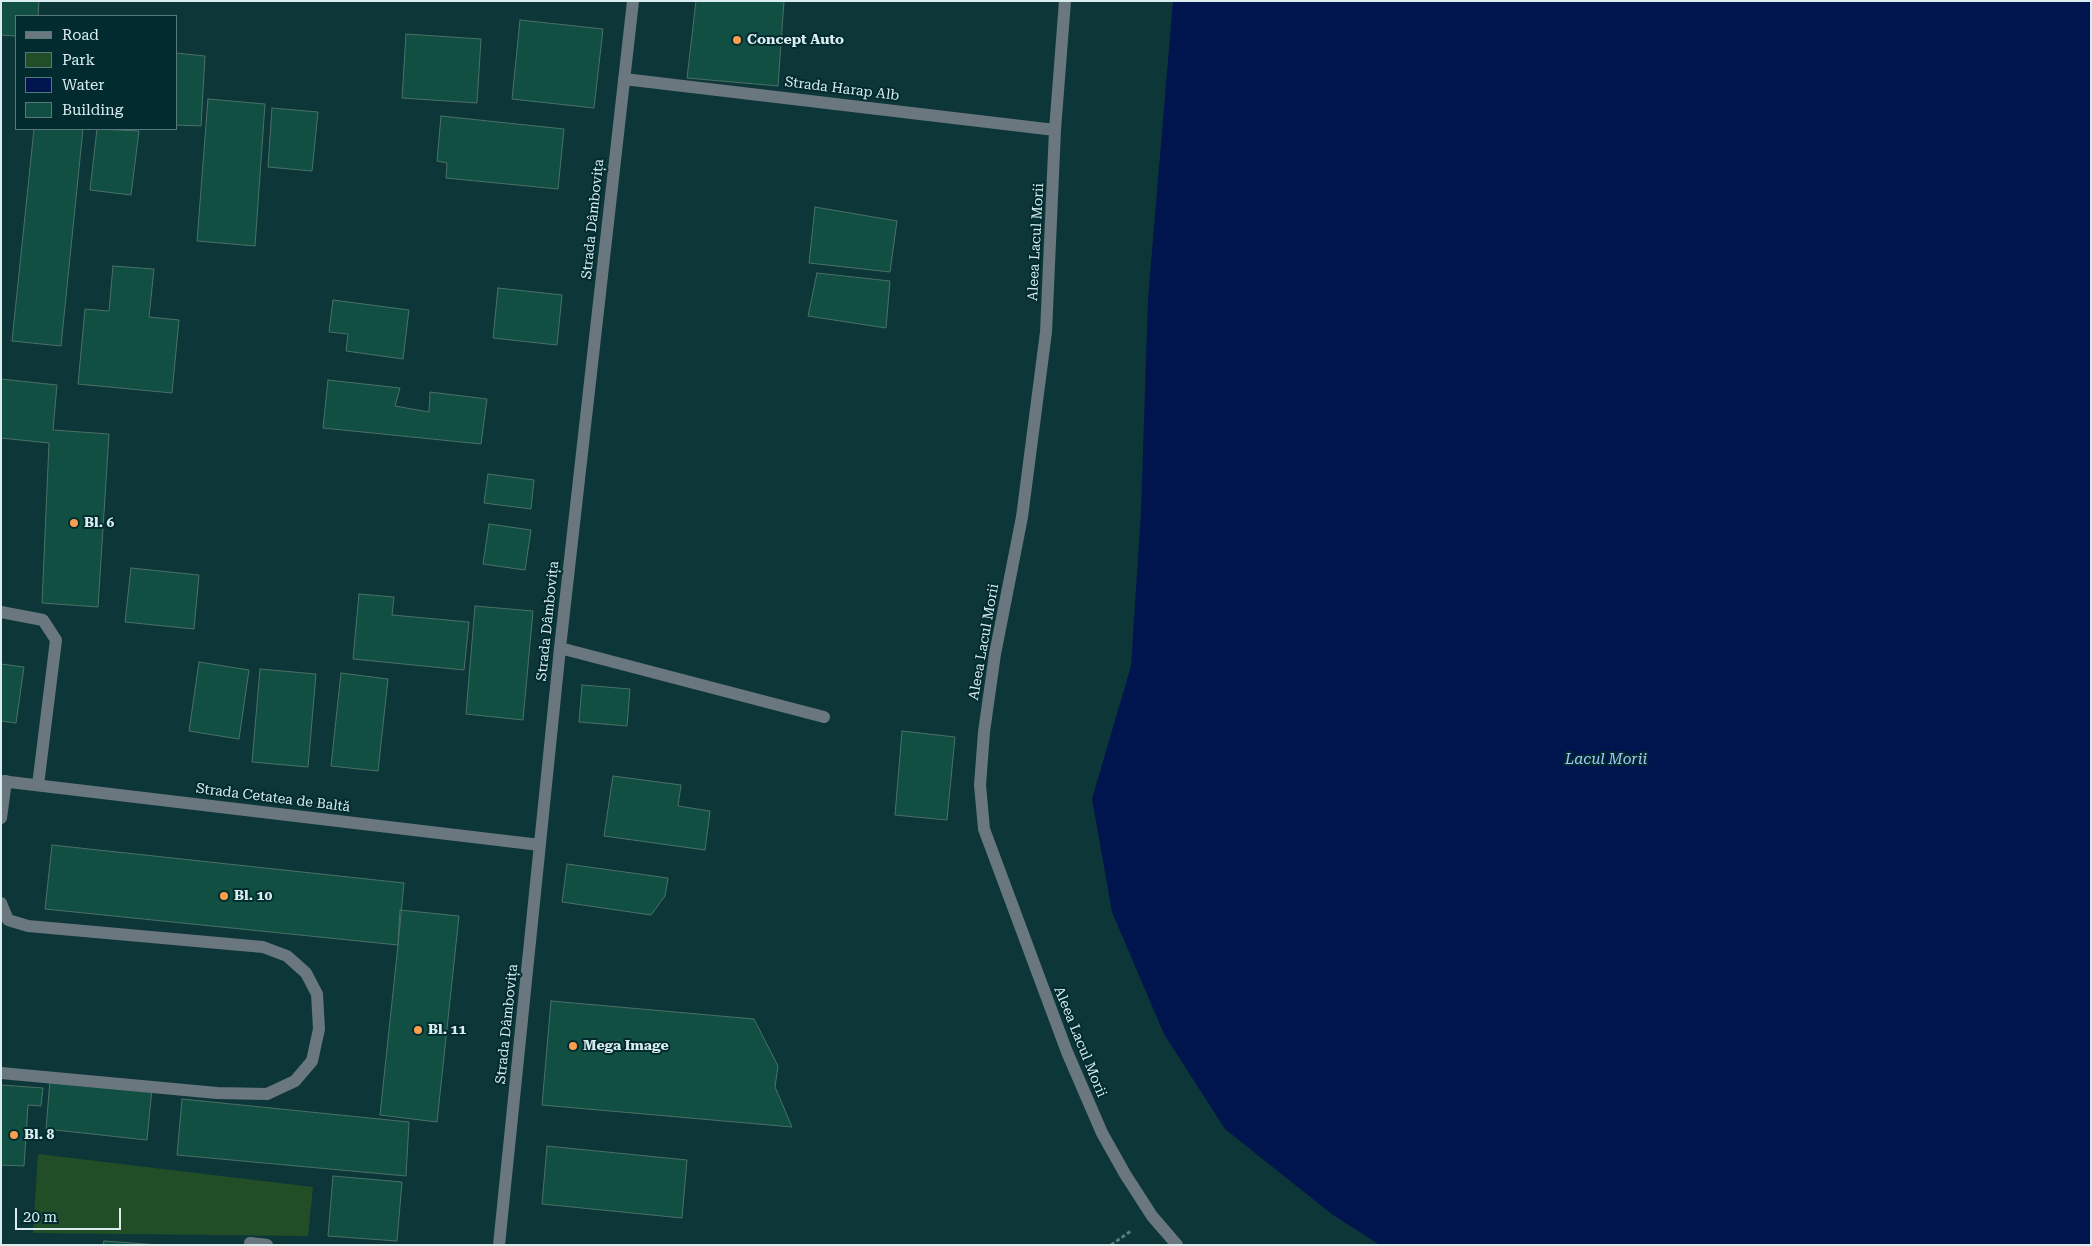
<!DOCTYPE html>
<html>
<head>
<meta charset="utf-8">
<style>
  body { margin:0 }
  #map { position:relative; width:2092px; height:1246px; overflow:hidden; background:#0d3639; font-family:"Roboto Serif",serif }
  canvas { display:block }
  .frame { position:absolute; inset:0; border:2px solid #d9edef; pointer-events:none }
  .legend { position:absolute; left:15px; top:15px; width:162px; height:115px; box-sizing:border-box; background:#012b2f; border:1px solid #57797c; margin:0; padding:6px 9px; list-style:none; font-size:15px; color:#d9edef }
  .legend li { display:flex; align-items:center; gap:10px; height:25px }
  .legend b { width:25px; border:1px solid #57797c }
  .scale { position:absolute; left:15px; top:1208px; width:106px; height:22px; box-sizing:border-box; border:2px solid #d9edef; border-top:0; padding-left:6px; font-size:15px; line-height:18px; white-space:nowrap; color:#d9edef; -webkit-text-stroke:4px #012b2f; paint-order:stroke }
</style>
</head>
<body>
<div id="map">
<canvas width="2092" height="1246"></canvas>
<div class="frame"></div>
<ul class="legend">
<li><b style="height:6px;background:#6a777f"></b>Road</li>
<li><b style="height:14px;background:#224e27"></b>Park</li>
<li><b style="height:14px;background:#00154e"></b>Water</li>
<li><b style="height:14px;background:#114f42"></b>Building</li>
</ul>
<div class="scale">20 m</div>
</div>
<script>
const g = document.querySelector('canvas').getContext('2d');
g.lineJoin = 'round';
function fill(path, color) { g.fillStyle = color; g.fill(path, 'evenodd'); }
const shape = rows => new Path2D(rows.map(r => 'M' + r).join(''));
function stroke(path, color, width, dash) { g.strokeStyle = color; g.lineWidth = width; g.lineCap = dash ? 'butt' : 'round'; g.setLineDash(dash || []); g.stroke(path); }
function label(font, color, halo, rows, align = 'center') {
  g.font = font + ' "Roboto Serif",serif'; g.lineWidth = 4; g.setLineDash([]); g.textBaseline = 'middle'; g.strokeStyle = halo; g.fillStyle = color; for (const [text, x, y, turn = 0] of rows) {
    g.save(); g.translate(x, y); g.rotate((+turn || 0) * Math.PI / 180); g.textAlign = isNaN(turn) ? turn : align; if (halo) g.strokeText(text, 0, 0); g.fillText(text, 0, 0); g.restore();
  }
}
const green = shape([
  [38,1154,313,1187,308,1236,33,1233]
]);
const water = shape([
  [1173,1,2091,1,2091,1245,1380,1245,1333,1215,1225,1129,1164,1034,1112,912,1092,799,1131,666,1141,512,1148,299]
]);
const building = shape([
  [1,1,39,1,38,16,16,16,16,36,1,35,1,1],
  [696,1,784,1,778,86,687,78,696,1],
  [520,20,603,29,594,108,512,99,520,20],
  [406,34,481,39,477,103,402,98,406,34],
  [176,53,205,56,201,126,176,125,176,53],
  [208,99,265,104,255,246,197,241,208,99],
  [272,108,318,112,312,171,268,167,272,108],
  [441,116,564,129,558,189,446,178,447,163,437,161,441,116],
  [34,129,83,129,61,346,12,341,34,129],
  [97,129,139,131,131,195,90,190,97,129],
  [815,207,897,221,890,272,809,263,815,207],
  [113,266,154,269,149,317,179,320,172,393,78,384,85,309,109,311,113,266],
  [817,273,890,281,886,328,808,316,817,273],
  [498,288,562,295,557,345,493,338,498,288],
  [333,300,409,310,403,359,346,351,348,334,329,332,333,300],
  [1,379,57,385,53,430,109,434,98,607,42,603,49,443,1,438,1,379],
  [328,380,400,388,395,406,429,412,430,392,487,399,481,444,323,428,328,380],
  [488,474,534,480,531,509,484,503,488,474],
  [489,524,531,530,525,570,483,564,489,524],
  [131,568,199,575,194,629,125,622,131,568],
  [359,594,394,597,392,615,469,622,464,670,353,659,359,594],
  [475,606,533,611,523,720,466,714,475,606],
  [199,662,249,670,239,739,189,731,199,662],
  [1,664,24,667,16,723,1,721,1,664],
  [260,669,316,674,308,767,252,762,260,669],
  [341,673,388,679,378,771,331,766,341,673],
  [582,685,630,689,627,726,579,722,582,685],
  [902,731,955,737,947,820,895,815,902,731],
  [613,776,681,785,678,806,710,811,705,850,604,836,613,776],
  [52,845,404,883,398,945,45,909,52,845],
  [567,864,668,878,665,896,651,915,562,902,567,864],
  [400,910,459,916,437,1122,380,1115,398,945,400,910],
  [551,1001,754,1019,778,1066,775,1087,792,1127,542,1105,551,1001],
  [50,1080,152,1089,147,1140,46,1129,50,1080],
  [1,1085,43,1088,41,1106,28,1105,24,1166,1,1165,1,1085],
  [182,1099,409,1122,406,1176,177,1155,182,1099],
  [547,1146,687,1160,682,1218,542,1204,547,1146],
  [333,1176,402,1182,397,1241,328,1236,333,1176],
  [104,1241,160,1245,103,1245,104,1241]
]);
const path = shape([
  [1111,1245,1131,1231]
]);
const minor = shape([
  [1065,1,1055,130,1046,332,1022,517,995,654,984,732,980,785,984,829,1067,1052,1102,1133,1125,1174,1152,1216,1177,1245],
  [624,79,1055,130],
  [1,612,43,620,56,640,38,785],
  [560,648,824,717],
  [1,781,540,845],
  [1,818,6,781],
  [1,903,8,920,28,926,263,947,287,956,306,973,317,994,319,1029,312,1061,295,1081,267,1094,217,1093,1,1073],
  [250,1243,267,1245],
  [499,1245,560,648,633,1]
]);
const markers = [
  [737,40,5,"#fa9f4e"],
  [74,523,5,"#fa9f4e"],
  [224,896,5,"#fa9f4e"],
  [418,1030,5,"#fa9f4e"],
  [573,1046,5,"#fa9f4e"],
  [14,1135,5,"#fa9f4e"]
];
const poiNames = [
  ["Concept Auto",747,40],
  ["Bl. 6",84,523],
  ["Bl. 10",234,896],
  ["Bl. 11",428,1030],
  ["Mega Image",583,1046],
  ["Bl. 8",24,1135]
];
const streetNames = [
  ["Strada Harap Alb",842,89,7],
  ["Strada Dâmbovița",593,219,-84],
  ["Aleea Lacul Morii",1036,242,-87],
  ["Strada Dâmbovița",548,621,-84],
  ["Aleea Lacul Morii",984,642,-80],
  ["Strada Cetatea de Baltă",273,798,7],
  ["Strada Dâmbovița",507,1024,-84],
  ["Aleea Lacul Morii",1080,1042,68]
];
const waterNames = [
  ["Lacul Morii",1606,760]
];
fill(green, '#224e27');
fill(water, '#00154e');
fill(building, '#114f42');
stroke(building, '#4c7066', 1);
stroke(path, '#597a7d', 3, [4, 2.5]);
stroke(minor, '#6a777f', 12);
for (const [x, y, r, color] of markers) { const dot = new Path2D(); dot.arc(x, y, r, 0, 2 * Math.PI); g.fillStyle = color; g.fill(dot); stroke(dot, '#012b2f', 2); }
label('bold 14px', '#d9edef', '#012b2f', poiNames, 'left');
label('14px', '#d9edef', '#012b2f', streetNames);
label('italic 15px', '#a9c8fe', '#012b2f', waterNames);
</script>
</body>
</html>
